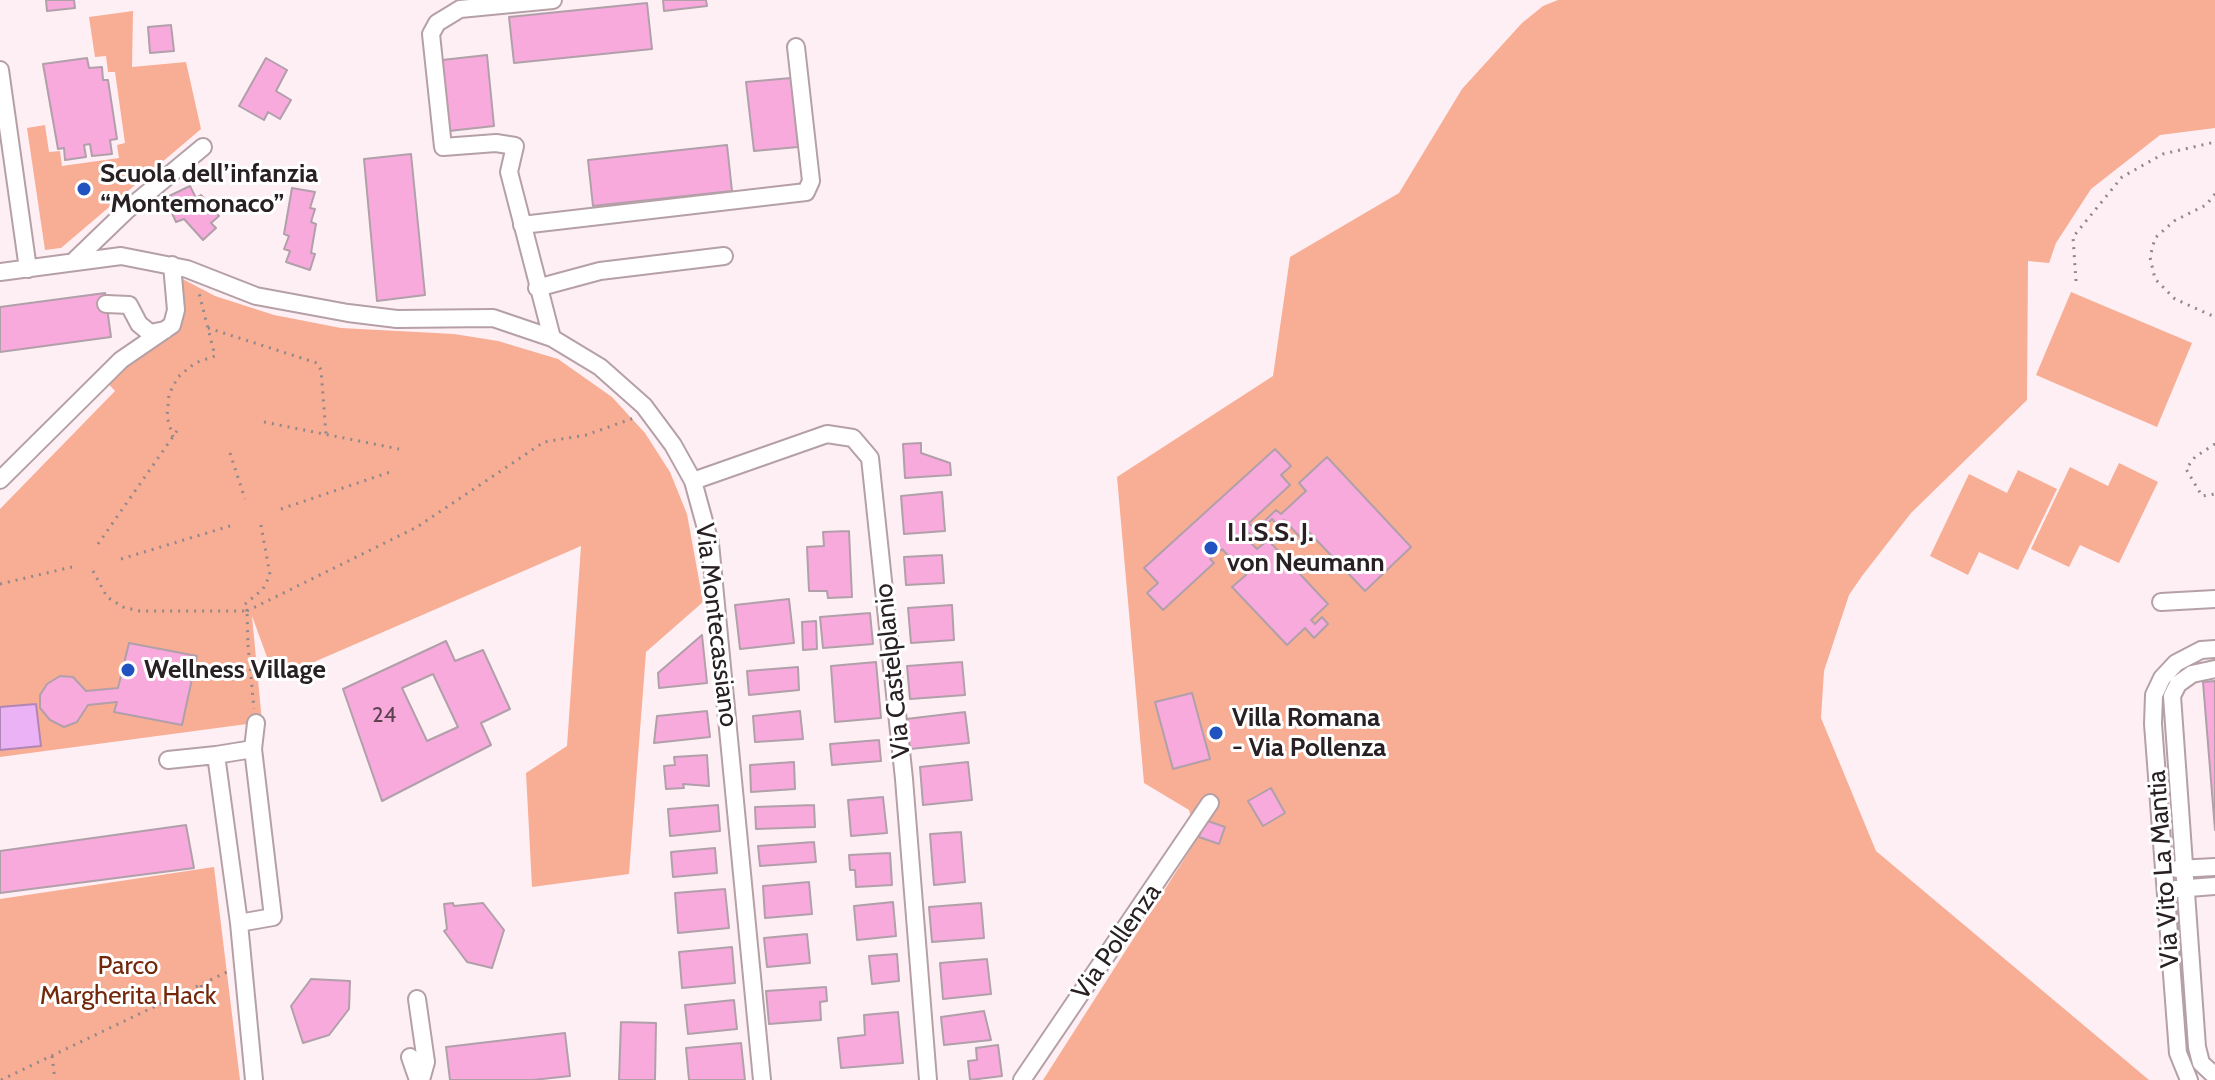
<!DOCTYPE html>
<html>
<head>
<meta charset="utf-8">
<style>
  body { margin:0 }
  canvas { display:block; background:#fdeff3 }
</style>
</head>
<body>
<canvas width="2215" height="1080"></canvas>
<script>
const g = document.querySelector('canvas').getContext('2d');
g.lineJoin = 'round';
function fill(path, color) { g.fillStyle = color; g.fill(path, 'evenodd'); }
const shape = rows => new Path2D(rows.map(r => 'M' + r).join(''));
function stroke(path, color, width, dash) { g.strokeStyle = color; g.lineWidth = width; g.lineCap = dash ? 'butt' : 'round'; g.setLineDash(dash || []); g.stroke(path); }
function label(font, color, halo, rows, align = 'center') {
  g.font = font + ' Cabin,sans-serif'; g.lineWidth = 6; g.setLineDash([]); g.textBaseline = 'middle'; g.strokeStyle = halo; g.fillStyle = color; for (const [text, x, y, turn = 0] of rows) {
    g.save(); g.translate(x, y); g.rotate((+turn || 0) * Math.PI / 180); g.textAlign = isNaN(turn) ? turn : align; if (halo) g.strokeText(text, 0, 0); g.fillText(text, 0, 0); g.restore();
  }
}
const green = shape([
  [1558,0,2215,0,2215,128,2160,135,2091,189,2056,243,2049,263,2028,261,2027,400,1911,513,1862,576,1849,595,1824,671,1821,718,1876,851,2149,1080,1043,1080,1197,839,1189,810,1144,783,1117,477,1273,376,1290,257,1399,193,1462,89,1522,23,1543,6],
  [133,11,132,67,186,62,201,129,61,248,45,250,27,128,45,125,49,152,60,151,62,166,119,158,117,145,125,143,115,72,108,72,106,56,95,57,89,17],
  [177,276,215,296,274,315,341,328,454,334,498,341,558,359,612,397,645,433,670,472,687,514,703,602,646,652,629,874,532,887,526,773,567,746,581,546,275,679,252,616,262,722,0,757,0,509,115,391,105,380,125,364,147,353,182,320],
  [2071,292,2192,343,2157,427,2036,375],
  [2119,463,2158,482,2119,563,2080,545,2069,567,2031,549,2070,467,2108,486],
  [2018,470,2057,489,2018,570,1979,552,1968,575,1930,556,1969,474,2007,493],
  [214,867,240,1080,0,1080,0,899]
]);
const water = shape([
  [36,704,41,746,0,750,0,707,36,704]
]);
const building = shape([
  [46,0,74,0,75,8,47,11,46,0],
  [663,0,706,0,707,6,664,11,663,0],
  [647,3,652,49,514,63,509,17,647,3],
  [171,25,174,51,150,53,148,27,171,25],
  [487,55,494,126,449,131,442,60,487,55],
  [87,58,89,68,102,67,103,80,108,80,117,139,110,140,112,154,92,156,90,144,84,145,86,157,65,160,64,148,58,149,43,64,87,58],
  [266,58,287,70,276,91,291,100,280,119,268,112,264,120,239,106,266,58],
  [791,78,798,147,754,151,746,82,791,78],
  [727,145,732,191,593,206,588,160,727,145],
  [411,154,425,295,377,301,364,159,411,154],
  [190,186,196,198,201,195,219,216,211,223,216,228,203,240,184,219,176,222,165,198,190,186],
  [292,188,315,192,310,208,315,209,311,222,316,224,311,253,315,254,310,270,286,262,290,251,284,249,289,236,284,234,292,188],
  [105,293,111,337,0,352,0,307,105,293],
  [921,443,921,453,950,463,951,475,905,478,903,444,921,443],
  [1275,449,1291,466,1281,475,1290,485,1249,523,1255,530,1276,510,1281,514,1306,491,1299,483,1327,457,1411,547,1365,591,1307,530,1300,537,1284,520,1278,525,1272,519,1253,537,1245,529,1241,533,1257,549,1268,540,1328,604,1311,620,1315,624,1322,617,1328,624,1314,638,1305,628,1287,645,1232,587,1246,575,1222,549,1210,559,1214,563,1163,610,1147,593,1158,583,1144,568,1275,449],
  [942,492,945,531,904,534,901,496,942,492],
  [849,531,852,597,828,598,827,591,809,591,807,547,824,546,823,532,849,531],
  [942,555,944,583,906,585,904,557,942,555],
  [789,599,794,643,740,649,735,605,789,599],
  [952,605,954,640,911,643,908,608,952,605],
  [870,613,873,644,823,648,820,617,870,613],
  [816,621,817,649,803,650,802,622,816,621],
  [702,635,707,683,659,688,658,673,702,635],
  [446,641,455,661,483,650,510,709,481,723,491,745,382,801,343,689,446,641],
  [433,674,458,727,427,741,402,688,433,674],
  [129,643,197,656,182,725,114,712,117,702,88,705,77,722,64,727,50,720,40,708,40,695,47,684,60,676,73,677,86,691,118,688,129,643],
  [876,662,881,718,835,722,831,666,876,662],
  [962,662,965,695,910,699,907,666,962,662],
  [798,667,799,690,749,695,747,671,798,667],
  [2215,681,2215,830,2203,682,2215,681],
  [1192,693,1210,759,1173,769,1155,702,1192,693],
  [707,711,710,737,654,743,657,716,707,711],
  [800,711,803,739,755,742,753,716,800,711],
  [965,712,969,743,910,749,906,719,965,712],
  [879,740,881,761,832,765,830,744,879,740],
  [707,755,709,786,683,784,684,788,666,789,664,766,675,765,674,757,707,755],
  [794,762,795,789,751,792,750,765,794,762],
  [968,762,972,800,923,805,920,767,968,762],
  [1271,788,1285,813,1263,826,1248,801,1271,788],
  [883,797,887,833,851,836,848,800,883,797],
  [718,805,720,831,670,836,668,809,718,805],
  [814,805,815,827,756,829,755,807,814,805],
  [1205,820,1225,827,1219,844,1199,837,1205,820],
  [186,825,194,868,0,893,0,851,186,825],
  [961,832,965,882,934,885,930,834,961,832],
  [814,842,816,862,760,866,758,846,814,842],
  [715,848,717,873,673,877,671,852,715,848],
  [890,853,892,885,856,887,855,870,850,870,849,855,890,853],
  [809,882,812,914,765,918,763,886,809,882],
  [725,889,729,928,678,933,675,893,725,889],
  [893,902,896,936,857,940,854,906,893,902],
  [453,903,454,906,483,903,504,930,492,968,467,962,444,931,447,929,444,904,453,903],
  [981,903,984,938,932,942,929,907,981,903],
  [807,934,810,963,767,967,764,938,807,934],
  [732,947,735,983,682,988,679,952,732,947],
  [897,954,899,981,872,984,869,956,897,954],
  [987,959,991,994,943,999,940,963,987,959],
  [311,979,350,981,349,1009,329,1035,303,1043,291,1006,311,979],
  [826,987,827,1001,820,1002,821,1020,769,1024,766,991,826,987],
  [734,1000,737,1029,688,1034,685,1005,734,1000],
  [984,1011,991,1040,944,1045,941,1017,984,1011],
  [898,1012,903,1063,841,1068,838,1038,865,1035,864,1015,898,1012],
  [621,1022,656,1023,655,1080,619,1080,621,1022],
  [565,1033,570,1076,533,1080,450,1080,446,1047,565,1033],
  [741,1043,745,1080,689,1080,686,1048,741,1043],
  [998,1045,1002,1076,970,1080,968,1061,977,1060,976,1048,998,1045]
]);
const path = shape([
  [2215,194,2206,205,2174,221,2155,238,2150,257,2155,279,2175,299,2215,317],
  [2076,281,2073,237,2122,177,2163,154,2215,142],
  [208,328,317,363,321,370,326,434],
  [264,422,399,449],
  [173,437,167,417,169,394,178,377,195,363,215,356,199,293],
  [2215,444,2195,457,2186,469,2202,496,2215,494],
  [230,453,245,499],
  [281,509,393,471],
  [98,544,179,428],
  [121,559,230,526],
  [93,571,107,597,123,607,140,611,247,611,248,645],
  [0,584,72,567],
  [247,611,417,527,544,442,586,435,634,418],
  [247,611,244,605,263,589,270,575,260,520],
  [248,645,254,709],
  [201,985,205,1007],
  [52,1056,55,1080],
  [1,1080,227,972]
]);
const minor = shape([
  [0,70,28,269],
  [522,225,806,192,811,181,796,47],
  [73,262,127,210,203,147],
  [0,272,121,256,187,269,256,296,348,313,397,319,493,318,552,338,600,367,644,406,673,445,693,481,710,543,762,1080],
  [537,288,600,271,724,256],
  [106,304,129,305,139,324,150,333,165,330],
  [552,338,509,172,515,146,496,143,443,147,431,34,437,23,460,9,553,0],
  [0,480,121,360,172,325,176,310,172,265],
  [693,481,827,434,853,438,870,458,904,779,928,1080],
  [2161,602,2215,599],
  [2215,669,2192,674,2178,684,2172,696,2197,1047,2201,1063,2215,1076],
  [216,755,253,749],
  [168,760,216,755,239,923,254,1080],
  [2177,869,2215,867],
  [2176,889,2215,886],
  [239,923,273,917,253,749,256,723],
  [417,999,426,1062,421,1080],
  [410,1057,418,1080],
  [1022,1080,1210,803],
  [2189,1080,2178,1053,2153,724,2154,695,2162,678,2176,663,2201,650,2215,649]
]);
const markers = [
  [84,189,8,"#2053c0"],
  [1211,548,8,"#2053c0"],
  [128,670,8,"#2053c0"],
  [1216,733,8,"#2053c0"]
];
const numberNames = [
  ["24",384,716]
];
const poiNames = [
  ["Scuola dell’infanzia",100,174],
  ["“Montemonaco”",100,204],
  ["I.I.S.S. J.",1227,533],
  ["von Neumann",1227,563],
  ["Wellness Village",144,670],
  ["Villa Romana",1232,718],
  ["- Via Pollenza",1232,748]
];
const streetNames = [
  ["Via Montecassiano",716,625,83],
  ["Via Castelplanio",893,671,-96],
  ["Via Vito La Mantia",2164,869,-94],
  ["Via Pollenza",1117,942,-55]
];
const parkNames = [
  ["Parco",128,966],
  ["Margherita Hack",128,996]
];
fill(green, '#f8ae95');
fill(water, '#ebb2f6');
stroke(water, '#b086b6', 2);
fill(building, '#f8aadd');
stroke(building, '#b19faa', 2);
stroke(minor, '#b5a0a6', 20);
stroke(path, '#92878a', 3, [2, 6]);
stroke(minor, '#fff', 16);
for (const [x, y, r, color] of markers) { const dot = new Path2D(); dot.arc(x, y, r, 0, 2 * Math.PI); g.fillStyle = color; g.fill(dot); stroke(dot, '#fff', 3); }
label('22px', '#5c4251', null, numberNames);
label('bold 26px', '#282022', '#fff', poiNames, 'left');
label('26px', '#282022', '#fff', streetNames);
label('26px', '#73280b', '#fff', parkNames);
</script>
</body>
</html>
